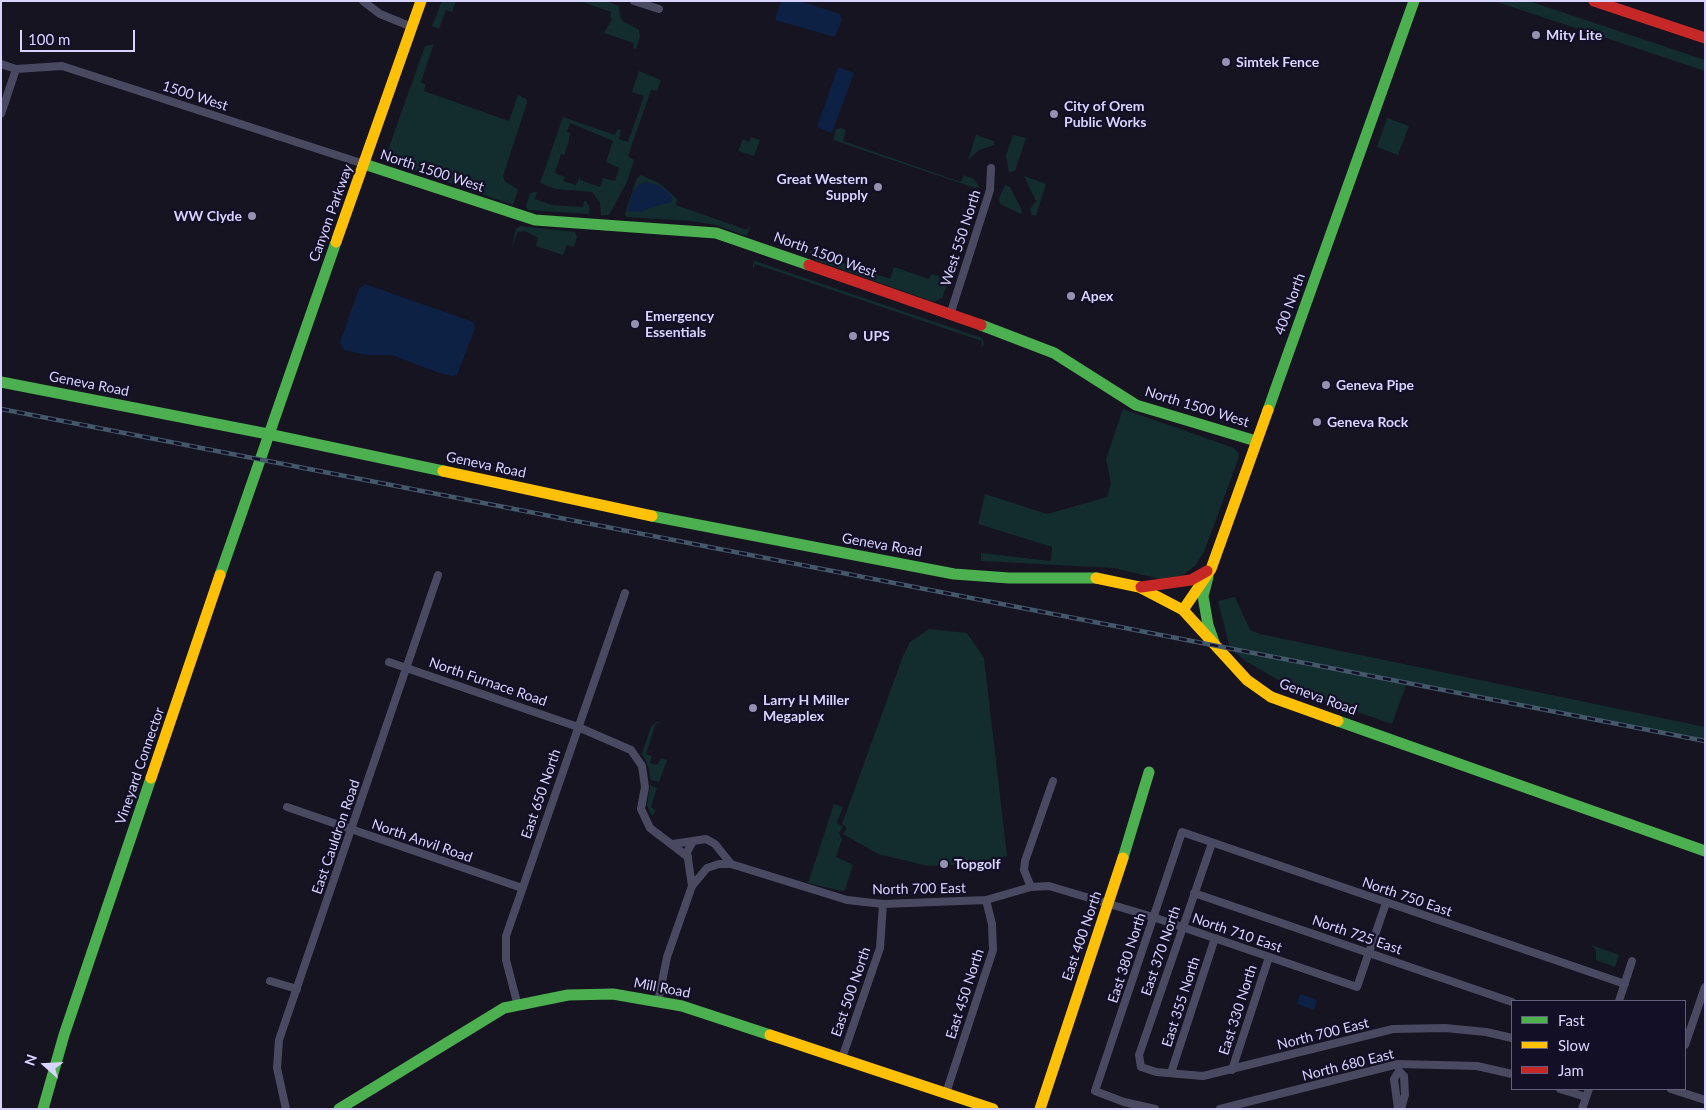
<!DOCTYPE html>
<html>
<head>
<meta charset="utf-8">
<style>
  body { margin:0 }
  #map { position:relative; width:1706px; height:1110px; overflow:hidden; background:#161421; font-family:Lato,sans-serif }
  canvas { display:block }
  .frame { position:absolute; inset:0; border:2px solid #d9d4ff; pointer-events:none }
  .legend { position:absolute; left:1511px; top:1000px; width:175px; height:90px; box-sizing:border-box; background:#130f26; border:1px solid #625e7d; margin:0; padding:6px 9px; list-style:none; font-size:15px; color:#d9d4ff }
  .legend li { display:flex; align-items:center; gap:10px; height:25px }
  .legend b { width:25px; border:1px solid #625e7d }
  .north { position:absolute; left:20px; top:1040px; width:50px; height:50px; -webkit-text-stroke:4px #130f26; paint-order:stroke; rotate:289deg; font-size:14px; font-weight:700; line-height:20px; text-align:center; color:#d9d4ff }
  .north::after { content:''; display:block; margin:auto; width:18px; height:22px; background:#d9d4ff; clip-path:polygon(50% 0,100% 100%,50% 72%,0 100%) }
  .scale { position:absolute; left:20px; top:30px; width:115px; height:22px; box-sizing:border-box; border:2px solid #d9d4ff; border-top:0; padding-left:6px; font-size:15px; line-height:18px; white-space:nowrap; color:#d9d4ff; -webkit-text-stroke:4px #130f26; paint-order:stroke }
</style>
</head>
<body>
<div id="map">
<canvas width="1706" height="1110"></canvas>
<div class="frame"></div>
<ul class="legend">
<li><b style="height:6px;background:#4caf50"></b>Fast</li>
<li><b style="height:6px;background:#ffc107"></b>Slow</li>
<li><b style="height:6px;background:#c62828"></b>Jam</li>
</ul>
<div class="north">N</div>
<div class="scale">100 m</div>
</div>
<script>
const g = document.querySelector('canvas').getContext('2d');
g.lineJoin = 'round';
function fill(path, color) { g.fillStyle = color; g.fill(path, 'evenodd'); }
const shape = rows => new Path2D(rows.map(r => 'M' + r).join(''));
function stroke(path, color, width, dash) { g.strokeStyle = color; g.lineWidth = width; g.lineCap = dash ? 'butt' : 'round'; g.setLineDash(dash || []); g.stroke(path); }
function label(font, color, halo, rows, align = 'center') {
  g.font = font + ' Lato,sans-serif'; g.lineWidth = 4.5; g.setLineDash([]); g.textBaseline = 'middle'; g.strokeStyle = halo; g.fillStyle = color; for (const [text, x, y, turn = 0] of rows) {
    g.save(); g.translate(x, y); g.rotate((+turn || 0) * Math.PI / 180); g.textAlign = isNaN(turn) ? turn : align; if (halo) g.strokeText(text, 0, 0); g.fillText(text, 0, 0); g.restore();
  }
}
const green = shape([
  [442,1,456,1,452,12,446,10,439,29,432,26],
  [580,1,606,1,619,6,620,17,623,21,639,30,640,37,636,49,633,48,634,43,604,33,612,19,610,17,611,12],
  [1494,1,1529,1,1705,60,1705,71],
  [434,44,421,82,426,85,424,91,509,121,518,95,526,99,527,103,503,176,505,181,518,190,513,205,398,165,390,159,388,150,425,46],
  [639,71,661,80,657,91,651,90,628,156,634,160,627,182,609,215,601,215,600,203,592,192,555,189,540,183,563,117,615,135,618,129,621,130,619,139,628,142,644,96,632,92],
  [570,123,613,141,606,162,619,168,615,181,603,178,600,187,580,180,580,176,576,185,563,181,565,177,555,173,561,154,564,155,568,144,570,133,567,132],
  [1387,118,1409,126,1398,155,1377,147],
  [841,128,846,130,843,141,961,182,964,175,974,179,979,187,975,188,833,140,836,129],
  [976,135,994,141,994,145,979,150,968,160],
  [1013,135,1026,138,1015,171,1009,172,1006,156],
  [751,137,760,140,754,156,738,151,743,139,749,142],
  [641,175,659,183,677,199,676,205,747,230,751,223,748,233,746,236,716,225,692,221,626,217,625,214,637,178],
  [1024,176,1046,184,1036,216,1032,215,1030,209,1036,201],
  [1005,185,1010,187,1022,211,1021,214,1000,204,999,198],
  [535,192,537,192,535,199,552,205,583,207,584,201,586,201,590,209,588,214,528,210,526,206,530,193],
  [520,226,575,232,577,237,574,247,567,245,563,255,536,246,538,238,525,231,518,232,512,247,516,229],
  [810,251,890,279,894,267,929,279,931,274,939,276,940,280,948,282,942,298,934,302,815,260,816,257,809,254],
  [755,261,982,338,984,344,981,348,982,341,755,264,753,270,753,263],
  [1123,409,1234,448,1239,454,1239,457,1204,552,1195,566,1183,575,1164,580,1114,568,981,561,981,553,1051,561,1052,547,978,524,985,494,1047,514,1107,497,1111,483,1106,459],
  [1235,597,1250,630,1260,634,1705,727,1705,741,1407,683,1392,724,1301,693,1247,662,1230,649,1218,601],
  [929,629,967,633,984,658,1007,856,970,864,928,866,878,854,843,834,847,828,842,824,903,656,910,642],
  [656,722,662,723,656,723,646,754,652,756,650,763,657,765,661,758,667,760,659,782,651,780,649,769,642,753,651,727],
  [650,785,657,788,651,807,656,811,652,816,647,805],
  [834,804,843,807,837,823,843,827,839,833,842,839,836,857,853,865,845,890,842,891,808,883],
  [1591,945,1619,955,1615,967,1596,960,1596,950]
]);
const water = shape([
  [781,1,800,1,840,14,842,19,835,37,775,20],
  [838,67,854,73,832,133,817,127],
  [646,182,660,186,672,196,672,202,655,206,641,212,628,211,633,192,638,185],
  [365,284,473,322,475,328,457,375,452,376,439,373,392,355,367,355,344,350,340,342,359,289],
  [1300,994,1317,1000,1314,1010,1297,1004]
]);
const street = shape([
  [363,1,380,14,412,27],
  [634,1,659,9],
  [1,64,16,69,62,66,364,164],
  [1,114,16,69],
  [950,315,990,190,991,168],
  [389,662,578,727,631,750,642,766,645,787,641,809,650,828,688,857],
  [287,807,522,888],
  [692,843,687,852,692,886],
  [1212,843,1139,1055,1141,1067,1156,1072,1203,1076,1393,1029,1445,1028,1486,1032,1512,1038],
  [673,844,706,839,715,844,731,864],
  [1031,887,1024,870,1025,861,1053,781],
  [1194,893,1512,1002],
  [270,981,297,989],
  [1619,1001,1632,961],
  [658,1002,667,957,692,886,707,868,719,864,731,864,847,900,883,904,986,900,1031,887,1049,886,1153,917,1357,987,1386,903],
  [518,1006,506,960,506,936,625,593],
  [1685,1045,1705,987],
  [842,1058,880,948,883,904],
  [1232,1070,1269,957],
  [1171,1073,1215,938],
  [1560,1089,1586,1097],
  [1671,1089,1705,1100],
  [946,1093,993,950,992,924,986,900],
  [286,1109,277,1068,279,1040,438,575],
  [1155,1109,1124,1102,1095,1091,1182,832,1625,984],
  [1220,1109,1398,1064,1477,1066,1512,1074],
  [1398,1109,1394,1079,1399,1071,1404,1076,1405,1095,1401,1109],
  [1582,1109,1589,1089]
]);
const fast = shape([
  [364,164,535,220,716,233,809,265],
  [981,325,1054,353,1136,405,1256,441],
  [1,382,268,434,443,471],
  [1268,410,1414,1],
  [652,516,954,574,1009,578,1096,578],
  [220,575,336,242],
  [1208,577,1203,596,1208,625,1214,642],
  [1338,721,1705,851],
  [1123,858,1149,772],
  [43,1109,64,1035,151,778],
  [339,1109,504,1008,568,995,613,994,682,1006,770,1035]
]);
const slow = shape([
  [336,242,421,1],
  [443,471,652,516],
  [1096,578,1139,587,1183,610,1247,680,1271,697,1338,721],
  [1183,610,1211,569,1268,410],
  [151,778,220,575],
  [770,1035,993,1109],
  [1040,1109,1123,858]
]);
const jam = shape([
  [1594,1,1705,38],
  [809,265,981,325],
  [1141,587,1191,580,1207,571]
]);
const rail = shape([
  [1,409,1705,741]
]);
const markers = [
  [1536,35,5,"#9591b1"],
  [1226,62,5,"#9591b1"],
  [1054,114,5,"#9591b1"],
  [878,187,5,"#9591b1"],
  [252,216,5,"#9591b1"],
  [1071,296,5,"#9591b1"],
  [635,324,5,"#9591b1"],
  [853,336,5,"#9591b1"],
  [1326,385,5,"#9591b1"],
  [1317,422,5,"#9591b1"],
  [753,708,5,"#9591b1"],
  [944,864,5,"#9591b1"]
];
const poiNames = [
  ["Mity Lite",1546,35],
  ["Simtek Fence",1236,62],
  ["City of Orem",1064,106],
  ["Public Works",1064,122],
  ["Great Western",868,179,"right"],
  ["Supply",868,195,"right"],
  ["WW Clyde",242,216,"right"],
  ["Apex",1081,296],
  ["Emergency",645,316],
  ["Essentials",645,332],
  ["UPS",863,336],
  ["Geneva Pipe",1336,385],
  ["Geneva Rock",1327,422],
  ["Larry H Miller",763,700],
  ["Megaplex",763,716],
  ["Topgolf",954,864]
];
const streetNames = [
  ["1500 West",195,96,18],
  ["North 1500 West",432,171,18],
  ["Canyon Parkway",331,213,-70],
  ["West 550 North",961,238,-72],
  ["North 1500 West",825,255,20],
  ["400 North",1290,304,-70],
  ["Geneva Road",89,384,11],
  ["North 1500 West",1197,407,17],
  ["Geneva Road",486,465,12],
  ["Geneva Road",882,545,10],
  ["North Furnace Road",488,682,19],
  ["Geneva Road",1318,697,20],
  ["Vineyard Connector",140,766,-71],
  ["East 650 North",541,794,-71],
  ["East Cauldron Road",336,837,-71],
  ["North Anvil Road",422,841,19],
  ["North 700 East",919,889,-1],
  ["North 750 East",1407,897,19],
  ["North 710 East",1237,933,19],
  ["North 725 East",1357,935,19],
  ["East 400 North",1082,936,-71],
  ["East 370 North",1161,951,-71],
  ["East 380 North",1127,958,-72],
  ["Mill Road",662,988,11],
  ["East 500 North",851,992,-71],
  ["East 450 North",965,994,-72],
  ["East 355 North",1181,1002,-72],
  ["East 330 North",1238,1010,-72],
  ["North 700 East",1323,1034,-14],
  ["North 680 East",1348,1065,-14]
];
fill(green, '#132c2d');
fill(water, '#0d2144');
stroke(street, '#4a4962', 8);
stroke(fast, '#4caf50', 11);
stroke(slow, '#ffc107', 11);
stroke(jam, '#c62828', 11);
stroke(rail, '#43596b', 4.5);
stroke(rail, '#130f26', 2.5, [8]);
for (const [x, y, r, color] of markers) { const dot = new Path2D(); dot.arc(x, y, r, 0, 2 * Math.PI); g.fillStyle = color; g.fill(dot); stroke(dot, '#130f26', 2); }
label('bold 14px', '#d9d4ff', '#130f26', poiNames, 'left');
label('14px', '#d9d4ff', '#130f26', streetNames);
</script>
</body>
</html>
